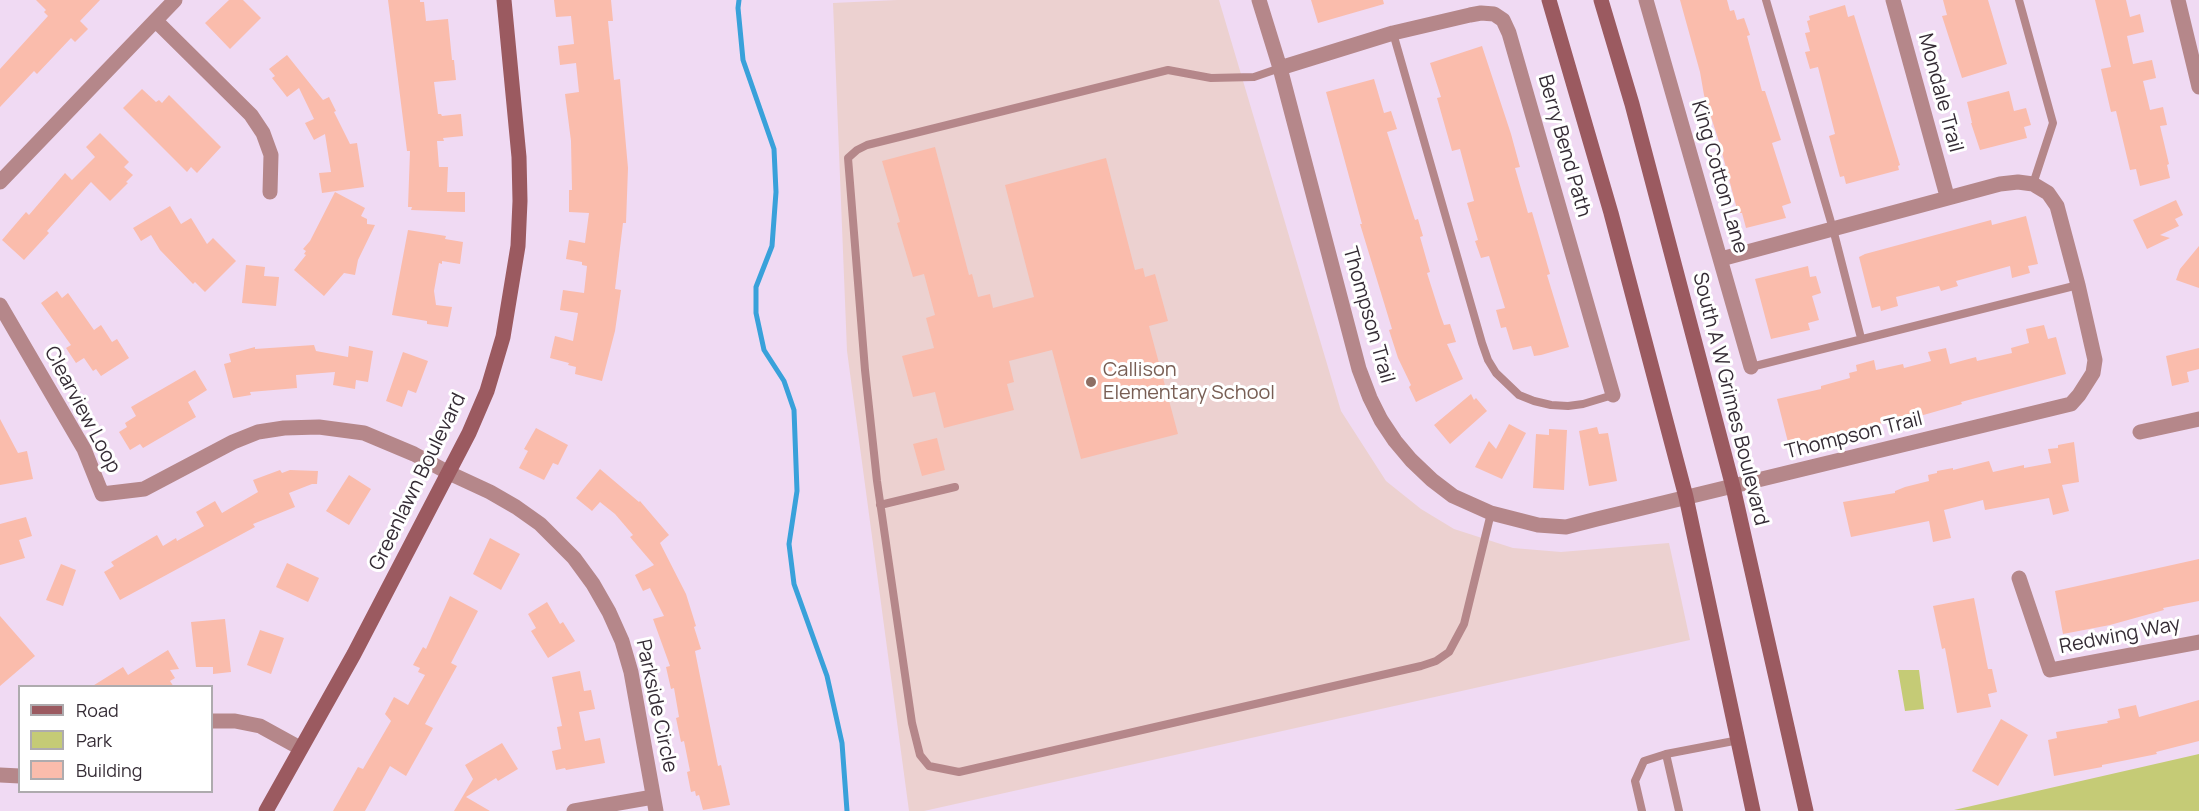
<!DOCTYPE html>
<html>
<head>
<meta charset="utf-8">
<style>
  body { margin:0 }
  #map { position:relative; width:2199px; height:811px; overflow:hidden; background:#f0daf3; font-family:Manrope,sans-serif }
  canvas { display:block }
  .legend { position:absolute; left:18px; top:685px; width:195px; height:108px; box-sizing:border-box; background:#fff; border:2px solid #aeabae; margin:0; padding:8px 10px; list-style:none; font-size:18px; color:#352c35 }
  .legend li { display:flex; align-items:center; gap:12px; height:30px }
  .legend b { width:30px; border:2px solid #aeabae }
</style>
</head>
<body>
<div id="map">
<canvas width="2199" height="811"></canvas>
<ul class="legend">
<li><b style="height:8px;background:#9b5a60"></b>Road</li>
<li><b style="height:16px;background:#c5cb76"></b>Park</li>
<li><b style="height:16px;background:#fabcac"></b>Building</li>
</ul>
</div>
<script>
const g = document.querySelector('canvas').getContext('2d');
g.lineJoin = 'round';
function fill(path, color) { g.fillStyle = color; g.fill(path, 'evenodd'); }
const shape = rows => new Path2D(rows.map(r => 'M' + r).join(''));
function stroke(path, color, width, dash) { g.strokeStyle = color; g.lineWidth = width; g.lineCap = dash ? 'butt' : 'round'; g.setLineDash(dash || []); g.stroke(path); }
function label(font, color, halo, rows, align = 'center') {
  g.font = font + ' Manrope,sans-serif'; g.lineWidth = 6; g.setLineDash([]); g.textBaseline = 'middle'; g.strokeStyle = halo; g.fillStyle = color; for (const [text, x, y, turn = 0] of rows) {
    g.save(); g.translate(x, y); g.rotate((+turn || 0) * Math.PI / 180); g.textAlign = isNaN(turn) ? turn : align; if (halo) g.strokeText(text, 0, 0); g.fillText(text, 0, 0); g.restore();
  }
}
const education = shape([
  [897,0,1219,0,1341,411,1386,481,1421,509,1454,529,1513,548,1561,552,1669,543,1690,640,924,811,909,811,847,351,833,3]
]);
const green = shape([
  [1898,670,1919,670,1924,709,1905,711],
  [2199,754,2199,811,1954,810]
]);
const stream = shape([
  [739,0,738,8,743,60,774,149,776,192,772,246,756,287,756,313,764,350,784,381,794,410,797,491,789,544,794,584,827,676,842,743,847,811]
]);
const building = shape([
  [36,0,100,0,80,21,88,29,75,42,71,38,37,74,34,71,0,107,0,69,48,16,44,12,46,10],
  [229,0,243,0,261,18,230,49,205,23],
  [388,0,420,0,420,2,424,2,426,21,448,19,452,60,454,60,456,80,434,82,438,114,441,114,442,116,461,114,463,136,443,138,444,141,437,141,439,167,448,167,447,192,465,192,465,212,411,210,412,207,408,207,410,151,407,151],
  [554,0,611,0,613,21,608,21,614,80,620,79,628,168,626,223,623,223,615,289,621,290,615,331,602,381,575,374,576,367,568,365,569,363,550,358,555,336,573,341,578,313,560,310,563,290,584,293,587,266,582,265,582,262,566,259,569,240,585,243,589,213,569,212,569,190,572,190,571,141,565,94,579,92,576,63,560,65,558,46,574,44,571,16,556,17],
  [1311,0,1383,0,1384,4,1318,23],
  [1680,0,1727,0,1730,11,1734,10,1737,20,1744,18,1750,35,1747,36,1762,91,1765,91,1781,140,1772,143,1791,203,1782,206,1786,218,1746,228,1742,213,1738,213,1720,145,1704,95,1700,72],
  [1943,0,1988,0,2007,64,1962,78,1942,16,1947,15],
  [2095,0,2126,0,2130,17,2140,14,2144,32,2127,36,2133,64,2152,60,2156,78,2143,81,2150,110,2163,107,2167,125,2160,126,2169,164,2167,165,2170,178,2140,186,2136,169,2130,170,2116,111,2111,112,2101,69,2111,67],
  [1845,5,1848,17,1854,15,1900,165,1898,166,1899,170,1846,184,1844,176,1840,177,1829,136,1835,134,1818,67,1810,69,1805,52,1810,51,1805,33,1810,32,1807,21,1810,20,1809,16],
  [1482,46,1511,134,1520,167,1515,168,1528,213,1532,212,1550,274,1547,275,1569,347,1541,355,1534,356,1531,346,1513,350,1506,327,1501,328,1496,310,1505,308,1489,256,1481,258,1475,241,1478,240,1467,203,1474,201,1460,149,1452,151,1437,98,1441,97,1430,63],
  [287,55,323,100,329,97,336,111,334,112,350,144,357,143,364,187,322,193,319,173,331,172,325,134,314,140,305,123,314,119,299,88,287,97,272,78,275,76,269,69],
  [1374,79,1384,113,1391,111,1397,129,1387,132,1415,220,1418,219,1423,236,1420,237,1430,272,1427,273,1440,314,1444,325,1450,324,1456,342,1447,344,1463,379,1416,402,1409,387,1411,385,1398,358,1389,330,1392,329,1360,224,1362,224,1326,92],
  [142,89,156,102,159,100,162,103,169,95,221,147,197,173,191,167,187,172,123,108],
  [2009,91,2014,111,2026,108,2031,125,2024,127,2027,138,1980,150,1971,123,1972,123,1967,102],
  [100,133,129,162,124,167,133,175,126,182,128,183,110,201,91,182,47,231,49,233,24,260,2,240,26,212,29,215,65,173,72,180,95,157,86,147],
  [935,147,969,275,972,274,978,297,990,294,993,308,1034,297,1005,185,1106,158,1135,270,1143,268,1145,277,1155,274,1168,321,1149,326,1178,434,1081,459,1052,350,1009,361,1014,382,1007,384,1014,410,944,428,935,392,913,397,902,356,934,348,926,318,935,315,924,274,913,277,897,223,900,222,882,161],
  [335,192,365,208,361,216,367,219,367,224,375,225,358,260,355,275,344,273,324,296,294,270,306,255,304,254,306,251,303,249,310,241],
  [2176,200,2183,215,2175,219,2179,226,2160,235,2170,238,2147,249,2133,220],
  [170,206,181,224,191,218,207,244,213,238,236,261,205,292,195,282,193,284,160,250,151,235,141,241,133,228],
  [2026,216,2038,264,2028,266,2030,273,2012,278,2010,266,1956,281,1958,286,1941,291,1939,286,1896,297,1898,306,1881,311,1880,306,1872,308,1859,257,1865,254,1991,220,1992,225],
  [408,230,446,236,445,239,463,242,460,264,442,261,442,264,439,263,434,291,436,305,452,307,448,327,427,324,427,321,392,315],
  [2199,246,2199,288,2176,280,2180,269],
  [246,265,265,267,264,276,279,277,276,306,242,303],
  [1808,266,1810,277,1816,276,1821,293,1812,296,1819,320,1808,323,1810,330,1771,339,1755,279],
  [57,291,62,298,68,293,94,330,101,325,112,342,117,339,129,358,101,376,96,369,93,371,84,358,76,363,66,348,71,345,41,303],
  [2044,325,2048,339,2056,337,2066,374,1961,402,1962,404,1927,414,1909,419,1908,417,1853,430,1853,432,1840,436,1839,433,1789,446,1777,399,1821,389,1821,386,1850,378,1849,373,1857,371,1856,365,1874,360,1876,370,1903,364,1904,368,1931,361,1928,352,1946,348,1950,364,1976,357,1977,361,2012,353,2011,348,2029,343,2026,329],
  [314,345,316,351,348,357,349,346,373,351,368,382,356,380,355,389,333,385,335,372,296,375,297,388,250,392,251,395,233,398,224,364,231,362,229,354,255,347,255,349],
  [2199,348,2199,369,2187,372,2189,382,2172,386,2166,356],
  [403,352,428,361,416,393,408,390,402,407,386,401],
  [195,370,207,390,188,402,196,417,143,448,140,444,130,450,119,432,127,427,125,423,136,416,131,407],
  [1471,394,1474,400,1476,398,1487,411,1450,444,1434,425],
  [0,419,18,453,27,451,33,479,0,485],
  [1509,424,1526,433,1502,479,1475,467,1489,441,1496,449],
  [1597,427,1599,434,1608,433,1617,481,1589,486,1579,431],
  [536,428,568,445,558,465,553,463,544,480,519,468,528,451,524,449],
  [1549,429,1567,430,1564,490,1533,488,1536,434,1549,435],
  [937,438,945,470,922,476,913,444],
  [2074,442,2079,482,2062,485,2069,511,2053,515,2049,498,1985,510,1983,500,1944,510,1951,538,1933,542,1929,521,1851,537,1843,502,1895,493,1895,491,1905,487,1929,481,1928,475,1937,473,1937,471,1953,468,1953,470,1989,461,1993,472,2024,465,2024,468,2051,463,2048,449,2058,448,2058,445],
  [600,469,639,502,640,501,669,535,660,543,686,594,696,626,694,627,701,649,695,651,718,766,721,765,730,805,703,810,699,795,696,796,695,791,691,792,687,772,690,771,684,741,681,742,676,718,679,717,674,688,671,689,666,667,670,666,653,619,664,616,650,588,643,591,635,575,654,565,630,537,633,535,615,514,600,502,592,511,576,498],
  [280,470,282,473,290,470,318,471,317,484,312,484,289,493,295,507,253,524,255,527,120,600,104,572,114,566,111,562,157,535,163,546,176,538,177,541,204,526,196,512,215,501,222,513,258,492,253,480],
  [349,475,371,489,349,525,326,511],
  [26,517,32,536,19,540,25,558,0,565,0,524],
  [490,538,520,554,501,590,473,574],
  [2199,559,2199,601,2163,608,2164,610,2110,625,2063,634,2055,591],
  [287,563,319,578,308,602,276,587],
  [61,564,76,570,63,606,46,600],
  [450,596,478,611,451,663,457,666,425,724,433,728,406,776,390,766,365,811,333,811,358,767,363,769,391,721,385,714,394,697,408,705,425,675,418,672,420,668,413,665,423,647,426,649],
  [1974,598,1988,669,1992,669,1997,692,1988,694,1991,707,1957,713,1945,648,1942,649,1933,606],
  [547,602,560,624,563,622,575,641,548,658,531,631,536,628,528,614],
  [0,616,35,656,0,686],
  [225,619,231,672,213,674,213,667,196,667,191,622],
  [260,630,284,638,271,674,247,665],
  [168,650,179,669,170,670,175,678,170,681,174,687,91,687,123,667,128,675],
  [580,671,584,691,591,690,595,709,579,712,585,741,600,738,605,763,566,770,565,768,556,770,552,751,561,749,557,727,562,726,552,677],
  [2199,700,2199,741,2156,752,2157,754,2102,765,2102,767,2054,776,2048,740,2057,738,2056,732,2108,723,2107,721,2120,718,2118,709,2136,705,2139,717],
  [2001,719,2028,735,1998,786,1972,771],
  [502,743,518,769,498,781,496,778,466,797,490,811,454,811,473,779,465,765]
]);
const lane = shape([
  [1766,0,1833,229,1861,338],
  [2019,0,2053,123,2033,184],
  [1393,33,1482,343,1488,360,1496,373,1519,395,1534,401,1551,405,1568,406,1583,404,1613,395],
  [1280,68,1254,77,1211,78,1168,70,867,145,857,150,848,158,865,370,877,481,912,723,920,755,929,766,959,772,1421,666,1436,661,1449,652,1464,624,1491,513],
  [1751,367,2078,285],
  [880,505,955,487],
  [1666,754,1679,811],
  [1642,811,1635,781,1644,761,1666,754,1739,740]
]);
const street = shape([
  [1259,0,1280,68,1359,369,1370,398,1381,420,1395,441,1411,460,1432,480,1453,496,1491,513,1538,525,1566,527,1597,519,2071,404,2079,395,2093,373,2095,360,2078,285,2057,206,2048,193,2033,184,2018,182,2000,184,1721,259],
  [1646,0,1751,367],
  [1893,0,1947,196],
  [2178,0,2199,87],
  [156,21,251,115,263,133,271,155,270,192],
  [1280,68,1393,33,1470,15,1481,13,1494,14,1503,20,1509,33,1613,395],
  [0,182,175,0],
  [0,305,84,449,102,494,144,489,233,442,258,432,284,428,319,427,364,433,414,454,449,473,490,492,516,507,540,524,574,558,593,584,609,612,622,641,631,672,656,811],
  [2140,432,2199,419],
  [2019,578,2050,670,2199,642],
  [212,721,235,721,260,726,300,748],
  [0,775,20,776],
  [574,811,653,797]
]);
const secondary = shape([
  [1549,0,1611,213,1686,497,1753,811],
  [1601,0,1632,104,1733,487,1806,811],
  [266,811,354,654,469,433,487,391,503,337,518,246,520,201,519,157,504,0]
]);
const markers = [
  [1091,382,6,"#8d6e63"]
];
const streetNames = [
  ["Mondale Trail",1940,93,75],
  ["Berry Bend Path",1564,146,74],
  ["King Cotton Lane",1719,177,74],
  ["Thompson Trail",1368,315,74],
  ["South A W Grimes Boulevard",1730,399,76],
  ["Clearview Loop",82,410,62],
  ["Thompson Trail",1854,436,-14],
  ["Greenlawn Boulevard",418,482,-64],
  ["Redwing Way",2120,636,-11],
  ["Parkside Circle",656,706,78]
];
const educationNames = [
  ["Callison",1103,370],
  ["Elementary School",1103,393]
];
fill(education, '#ecd1d0');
fill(green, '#c5cb76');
stroke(stream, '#39a1da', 5);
fill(building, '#fabcac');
stroke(lane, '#b5878a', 8);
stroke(street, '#b5878a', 15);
stroke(secondary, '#9b5a60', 15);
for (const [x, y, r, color] of markers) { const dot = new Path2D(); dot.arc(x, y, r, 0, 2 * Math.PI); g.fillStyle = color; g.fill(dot); stroke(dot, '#fff', 2); }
label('20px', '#352c35', '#fff', streetNames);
label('20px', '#785e54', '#fff', educationNames, 'left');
</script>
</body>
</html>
